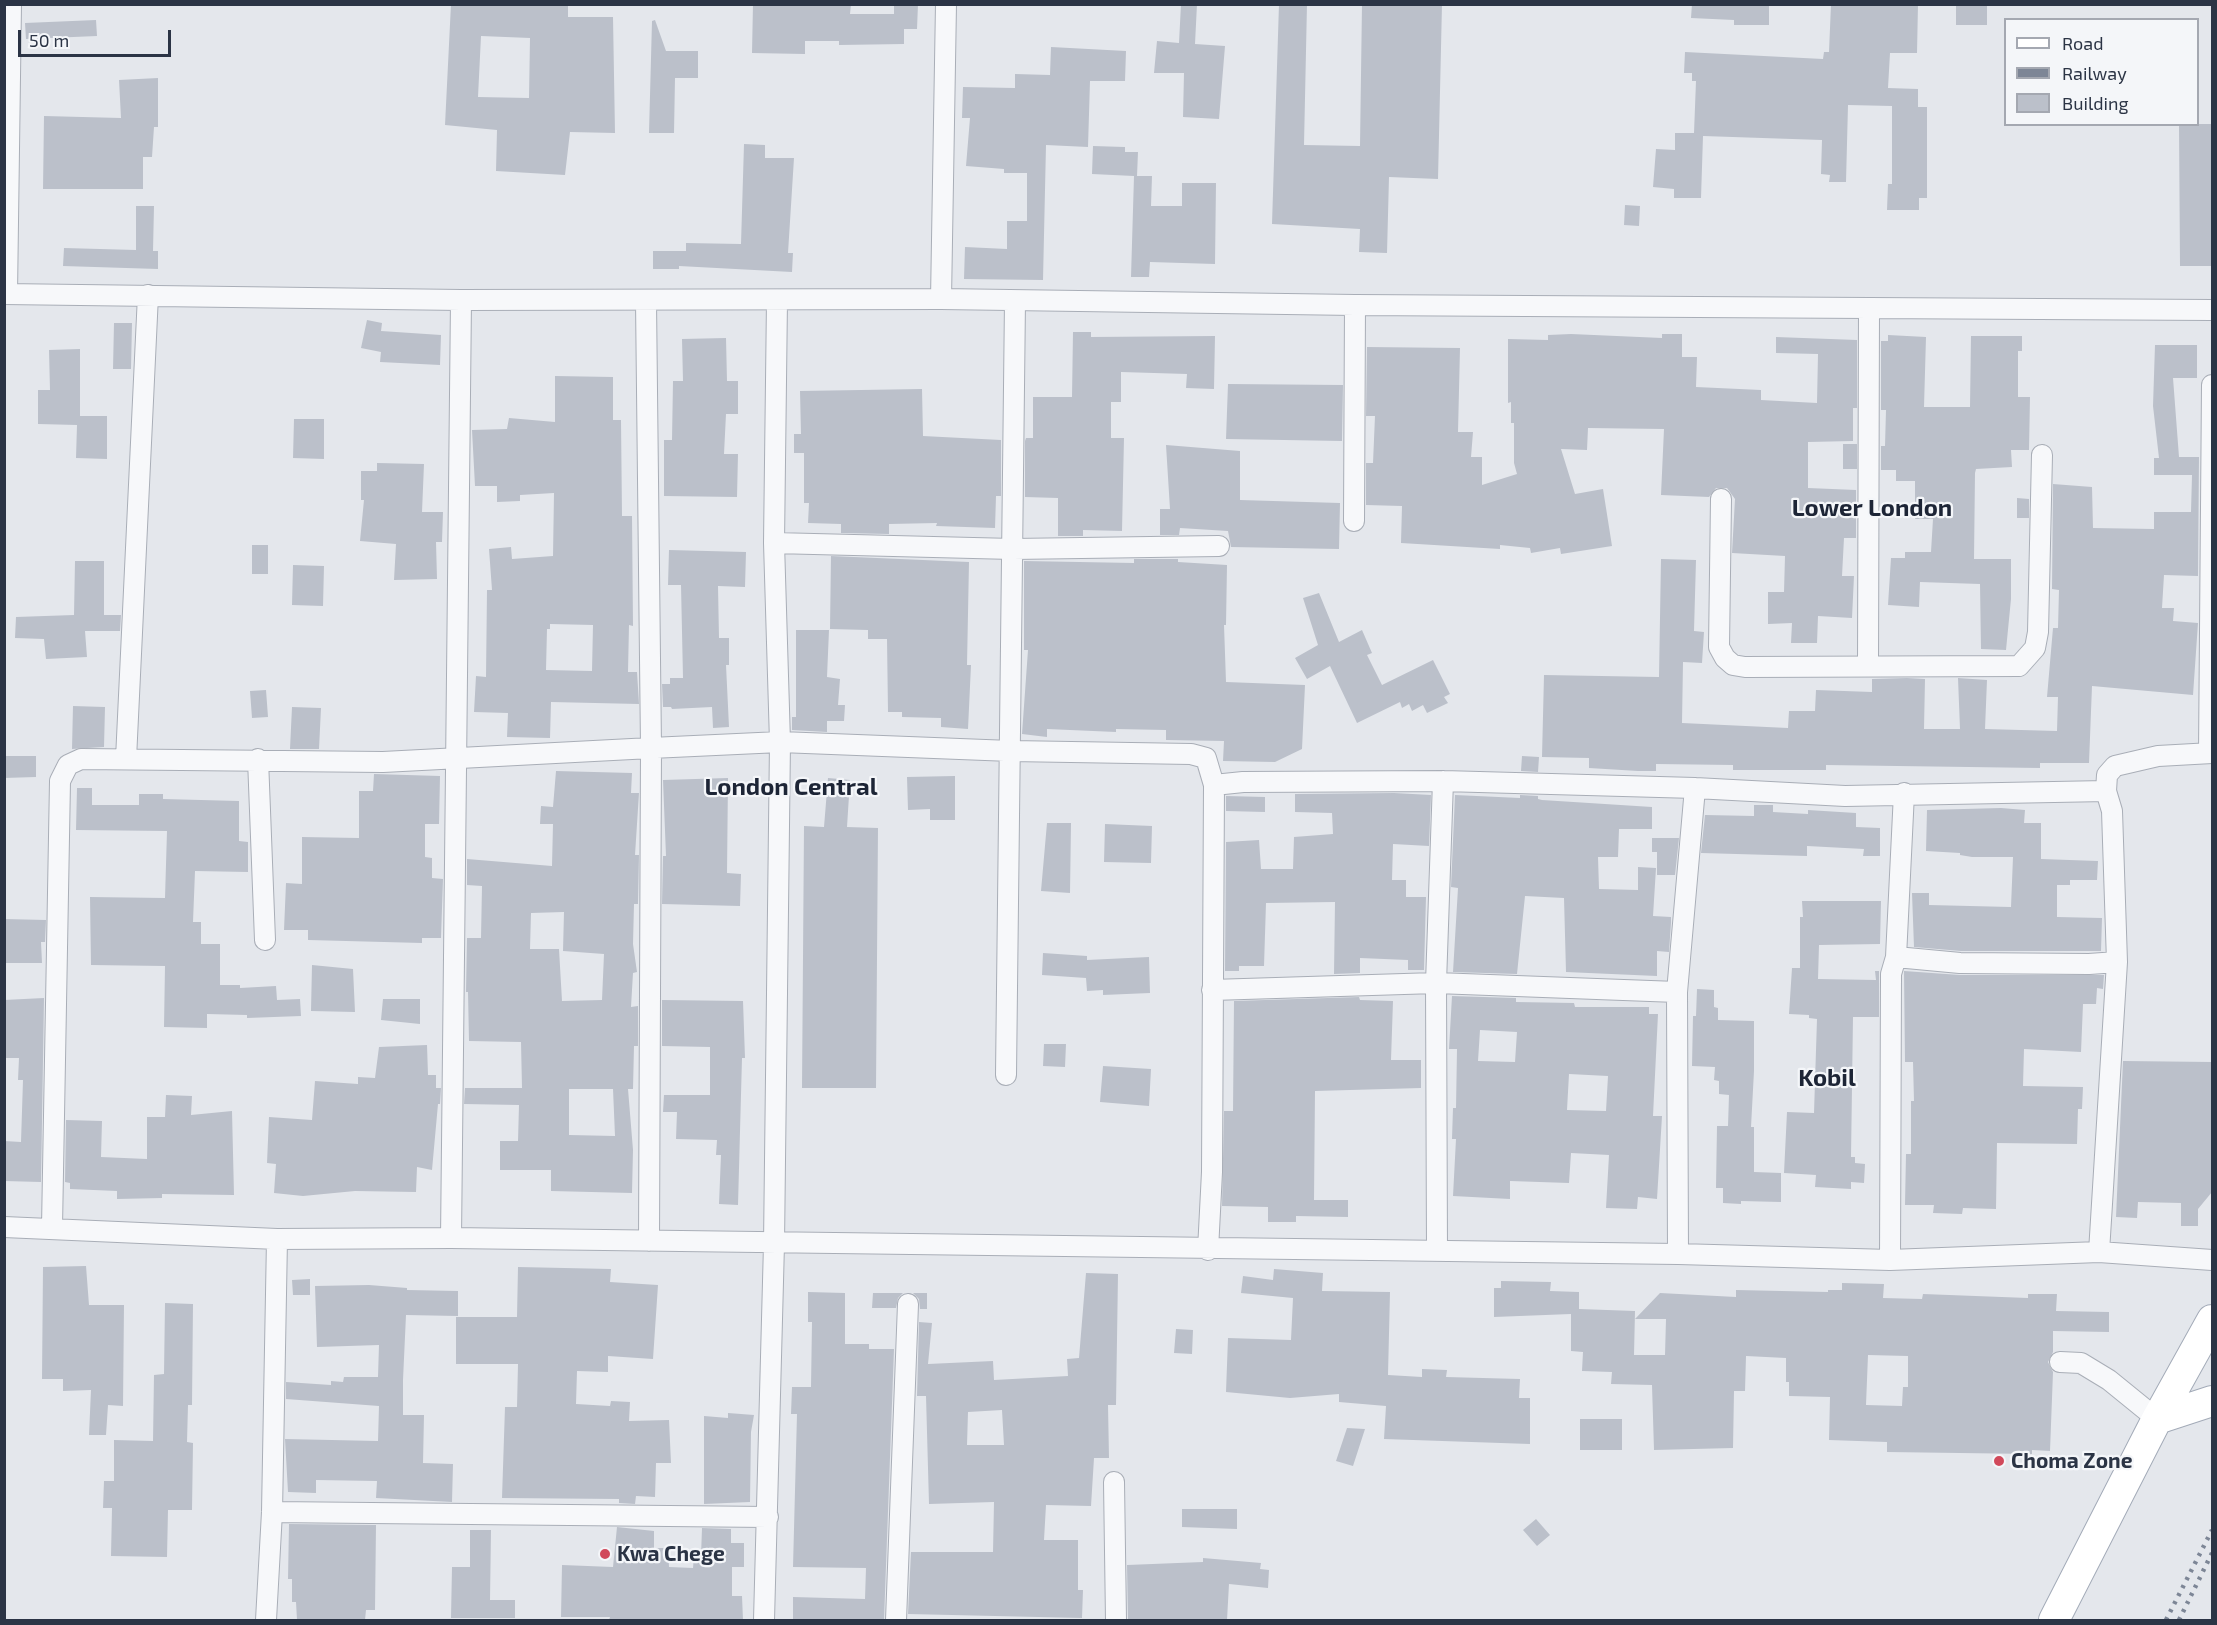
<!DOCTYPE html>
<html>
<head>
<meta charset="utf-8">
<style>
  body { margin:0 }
  #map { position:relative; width:2217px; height:1625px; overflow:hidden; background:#e4e7ec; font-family:"Exo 2",sans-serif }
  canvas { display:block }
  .frame { position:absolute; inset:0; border:6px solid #2b3445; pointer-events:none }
  .legend { position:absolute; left:2004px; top:18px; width:195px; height:108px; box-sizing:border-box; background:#f4f6f9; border:2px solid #a4a8b1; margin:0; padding:8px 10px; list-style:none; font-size:18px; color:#2b3445 }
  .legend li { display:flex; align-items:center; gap:12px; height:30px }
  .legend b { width:30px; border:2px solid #a4a8b1 }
  .scale { position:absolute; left:18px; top:30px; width:153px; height:27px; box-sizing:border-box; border:3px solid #2b3445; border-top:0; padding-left:8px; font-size:18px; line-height:21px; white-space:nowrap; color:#2b3445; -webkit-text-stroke:4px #f4f6f9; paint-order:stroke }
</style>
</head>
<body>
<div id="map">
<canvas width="2217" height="1625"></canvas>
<div class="frame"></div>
<ul class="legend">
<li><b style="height:8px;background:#fff"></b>Road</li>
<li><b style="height:8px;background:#7d8696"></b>Railway</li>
<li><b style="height:16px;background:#bbc0ca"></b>Building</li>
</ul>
<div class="scale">50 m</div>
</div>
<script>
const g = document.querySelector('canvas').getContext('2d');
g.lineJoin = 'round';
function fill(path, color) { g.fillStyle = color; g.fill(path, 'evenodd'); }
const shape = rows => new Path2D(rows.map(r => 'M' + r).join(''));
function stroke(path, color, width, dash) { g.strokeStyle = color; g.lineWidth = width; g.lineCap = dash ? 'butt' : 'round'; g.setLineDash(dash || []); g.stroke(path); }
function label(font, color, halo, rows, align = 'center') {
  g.font = font + ' "Exo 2",sans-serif'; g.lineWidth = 4.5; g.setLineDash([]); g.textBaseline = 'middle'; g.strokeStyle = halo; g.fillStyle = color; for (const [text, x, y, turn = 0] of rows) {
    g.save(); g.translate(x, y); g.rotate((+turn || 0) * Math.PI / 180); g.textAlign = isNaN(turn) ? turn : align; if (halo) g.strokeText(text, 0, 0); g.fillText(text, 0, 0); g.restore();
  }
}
const building = shape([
  [451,4,568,5,568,17,613,17,615,133,570,132,565,175,496,171,497,130,445,125],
  [481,36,530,38,529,98,478,97],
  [753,4,851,4,850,14,894,14,894,4,918,4,917,29,904,29,904,44,839,45,839,41,805,41,805,54,752,53],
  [1181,4,1197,4,1195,44,1225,46,1219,119,1183,117,1184,73,1154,73,1157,41,1179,43],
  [1279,4,1307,4,1304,145,1360,146,1362,4,1442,4,1438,179,1389,177,1387,253,1359,252,1360,229,1272,224],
  [1692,4,1769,4,1769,25,1734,25,1734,20,1691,18],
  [1831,4,1918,4,1917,53,1890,53,1888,88,1918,89,1918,107,1927,107,1927,198,1919,198,1919,210,1887,210,1888,184,1892,184,1892,106,1848,105,1846,182,1829,182,1830,175,1821,174,1822,140,1703,136,1701,198,1674,198,1674,189,1653,187,1656,149,1675,150,1675,133,1694,133,1696,81,1692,81,1692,73,1684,73,1685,52,1823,59,1824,52,1829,52],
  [1956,4,1987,4,1987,25,1956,25],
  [96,20,97,36,26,39,25,23],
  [655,20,666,51,698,51,698,78,675,78,674,133,649,133,652,21],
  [1051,47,1126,51,1125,81,1090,81,1088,147,1046,145,1043,280,964,279,965,247,1007,249,1007,221,1027,221,1027,173,1004,173,1004,169,966,166,970,118,962,118,963,87,1015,88,1015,74,1050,75],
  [158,78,158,127,154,127,152,157,143,157,143,189,43,189,44,116,121,118,119,80],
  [2179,124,2212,124,2212,266,2180,266],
  [744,144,765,145,765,158,794,158,788,253,793,253,792,272,679,266,679,269,653,269,653,251,686,251,686,243,741,244],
  [1093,146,1125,147,1125,152,1138,152,1137,176,1152,176,1151,206,1182,206,1182,183,1216,183,1215,264,1150,262,1149,277,1131,277,1134,176,1092,174],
  [1625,205,1640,206,1639,226,1624,225],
  [136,206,154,206,153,251,158,251,158,269,63,266,64,248,136,250],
  [367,320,382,323,381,331,441,335,440,365,380,362,381,352,361,348],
  [114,323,132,323,131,369,113,369],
  [1073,332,1091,332,1091,337,1215,336,1214,389,1186,388,1187,374,1121,372,1121,402,1111,402,1111,438,1124,438,1122,531,1083,530,1083,536,1058,536,1058,498,1025,497,1025,441,1026,438,1033,438,1033,397,1072,397],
  [1571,334,1662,338,1662,334,1682,334,1682,357,1697,357,1696,387,1761,390,1761,400,1817,403,1818,354,1776,353,1776,337,1857,340,1857,408,1853,408,1853,441,1808,442,1808,488,1856,490,1856,538,1844,538,1842,576,1854,576,1852,618,1818,616,1817,643,1791,643,1792,623,1768,624,1768,592,1784,592,1785,556,1732,553,1735,499,1727,488,1716,488,1709,497,1661,495,1664,429,1588,428,1587,450,1561,449,1575,494,1603,489,1612,546,1561,554,1560,548,1531,553,1530,548,1500,545,1500,549,1401,543,1402,506,1366,505,1366,463,1373,463,1375,416,1366,416,1367,347,1460,348,1458,432,1473,432,1471,457,1482,457,1482,485,1517,474,1514,463,1514,423,1511,423,1511,402,1508,403,1508,339,1548,340,1548,335],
  [1888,335,1926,337,1924,407,1970,407,1971,336,2022,336,2022,351,2018,351,2018,397,2030,397,2029,450,2011,450,2012,467,1976,469,1975,473,1974,559,2011,559,2011,599,2006,650,1981,649,1980,584,1920,582,1919,607,1888,605,1891,558,1905,558,1905,552,1931,552,1933,519,1915,519,1915,481,1896,481,1896,470,1881,470,1881,446,1885,446,1886,410,1881,410,1881,341,1888,341],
  [726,338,727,381,738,381,738,414,726,414,724,454,738,454,737,497,664,496,664,440,672,440,673,381,683,381,682,339],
  [2155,345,2197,345,2197,378,2173,378,2179,457,2199,457,2198,576,2164,575,2162,608,2174,608,2173,621,2198,623,2193,695,2092,686,2089,763,2040,763,2040,768,1826,765,1826,770,1733,770,1733,765,1656,764,1656,771,1638,771,1589,768,1589,758,1542,757,1544,675,1659,677,1661,559,1696,560,1694,631,1704,632,1702,663,1683,662,1682,723,1788,728,1789,711,1815,711,1816,690,1872,692,1872,679,1907,678,1925,679,1924,729,1960,729,1958,678,1987,680,1985,729,2057,731,2058,697,2047,697,2053,628,2058,628,2059,590,2052,589,2053,484,2092,487,2093,528,2154,529,2154,512,2191,512,2192,475,2154,475,2154,458,2159,458,2153,406],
  [80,349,80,416,107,416,107,459,76,458,77,425,38,424,38,390,50,390,49,350],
  [555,376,613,377,613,420,621,420,622,516,632,516,633,626,629,625,628,672,637,672,639,704,551,702,550,738,507,737,508,713,474,712,476,676,486,677,487,590,492,590,489,549,511,547,512,559,553,556,554,493,520,495,520,501,497,502,497,486,475,486,472,430,507,429,509,418,555,422],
  [550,624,593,625,592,671,546,670,547,629,550,629],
  [1228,384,1343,385,1342,441,1226,439],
  [922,389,923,436,1001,440,1001,496,996,496,995,528,936,526,937,523,889,524,889,534,841,533,841,524,808,523,809,503,804,503,804,453,794,453,794,434,801,434,800,391],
  [294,419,324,419,324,459,293,458],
  [1843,444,1857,444,1857,469,1843,469],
  [1166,445,1240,451,1240,500,1340,503,1339,549,1231,547,1228,531,1180,528,1179,535,1160,535,1160,509,1170,509],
  [377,463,424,464,422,512,443,512,442,542,436,542,437,579,394,580,396,544,360,541,364,500,361,500,361,471,377,471],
  [2017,498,2029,499,2029,518,2017,518],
  [252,545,268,545,268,574,252,574],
  [669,550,746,552,745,587,718,586,719,638,729,638,729,665,726,665,729,727,713,728,712,707,672,709,671,707,663,707,662,684,670,684,670,678,683,678,681,585,668,585],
  [831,556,969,562,967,665,971,665,968,729,941,727,941,718,902,717,902,712,888,712,887,639,868,639,868,630,830,629],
  [1134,559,1178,559,1178,562,1227,565,1226,625,1224,625,1226,682,1305,685,1302,749,1275,762,1223,761,1224,741,1166,740,1166,730,1116,729,1116,732,1047,729,1047,737,1022,734,1028,650,1024,650,1024,561,1134,563],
  [75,561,104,561,104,615,121,615,120,631,85,631,87,657,46,659,44,639,15,638,16,617,74,615],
  [293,565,324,566,323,606,292,605],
  [1319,593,1339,642,1362,630,1372,653,1367,655,1382,685,1433,660,1450,694,1444,697,1448,703,1427,713,1423,705,1412,711,1409,704,1402,708,1400,702,1357,723,1330,666,1307,679,1295,658,1318,645,1303,598],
  [796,630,829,630,827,677,840,679,838,705,845,705,844,721,827,721,827,732,792,730,792,717,796,717],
  [266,690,268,717,252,718,250,691],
  [73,706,105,707,104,747,72,749],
  [292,707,321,708,319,749,290,749],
  [4,756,36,756,36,777,4,778],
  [1522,756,1539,757,1538,772,1521,771],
  [556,771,632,773,631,793,639,793,635,855,639,855,638,904,634,904,633,944,637,972,633,973,631,1007,638,1006,638,1046,634,1046,633,1089,628,1089,633,1150,632,1193,551,1191,551,1170,500,1170,500,1141,518,1141,519,1105,464,1104,465,1088,522,1088,521,1042,469,1041,468,992,466,992,467,938,481,938,482,886,467,885,467,859,552,866,553,824,540,824,541,806,553,807],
  [564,912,563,951,604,954,602,1000,562,1001,559,949,530,949,531,913],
  [569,1089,613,1089,615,1136,569,1135],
  [374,774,440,776,439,824,425,824,425,857,432,858,432,878,443,879,441,938,422,938,422,943,308,940,308,930,284,930,286,883,302,884,302,837,359,838,359,791,373,791],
  [955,776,955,820,930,820,930,809,908,810,907,777],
  [728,778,727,873,741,874,740,906,662,904,663,856,666,856,663,780],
  [828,778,850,780,847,827,878,828,876,1088,802,1088,804,826,824,827],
  [77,788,92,788,92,805,139,805,139,794,163,794,163,799,239,801,239,841,248,842,248,872,195,871,193,922,201,922,201,944,220,944,220,985,240,985,240,988,276,986,277,1000,300,999,301,1016,247,1018,247,1015,207,1014,207,1028,164,1027,165,966,91,965,90,897,165,898,167,831,76,830],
  [1394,793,1431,795,1429,846,1393,844,1392,880,1406,880,1406,897,1426,897,1424,970,1408,970,1408,960,1360,958,1360,973,1334,974,1335,902,1266,903,1264,966,1239,966,1239,971,1225,971,1226,842,1259,840,1261,869,1293,869,1294,837,1333,834,1332,813,1295,812,1295,794],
  [1455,795,1520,798,1520,795,1538,796,1538,799,1542,800,1652,807,1652,829,1619,829,1618,857,1598,857,1599,889,1638,890,1638,867,1656,868,1653,916,1671,917,1671,923,1669,952,1657,951,1657,976,1566,972,1564,898,1525,896,1517,974,1453,972,1458,888,1451,887],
  [1226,796,1265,797,1265,812,1226,811],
  [1754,805,1773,805,1773,812,1808,814,1808,810,1856,813,1856,827,1880,828,1880,856,1863,856,1864,849,1807,846,1807,856,1701,853,1705,815,1754,816],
  [2001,808,2025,810,2024,823,2041,823,2041,859,2098,861,2097,880,2070,880,2070,885,2057,885,2057,917,2102,918,2101,951,1961,951,1914,947,1912,893,1929,893,1929,905,2011,907,2013,857,1972,857,1960,855,1960,853,1926,851,1927,810],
  [1047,823,1071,823,1070,893,1041,891],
  [1105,824,1152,826,1151,863,1104,862],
  [1652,838,1679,838,1675,875,1657,875,1657,852,1652,852],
  [1802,901,1881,901,1880,944,1819,945,1818,979,1876,980,1875,971,1879,971,1879,1017,1853,1017,1851,1157,1855,1157,1855,1163,1865,1164,1864,1183,1851,1182,1851,1189,1815,1187,1816,1175,1784,1173,1787,1112,1814,1113,1817,1019,1809,1018,1809,1015,1789,1014,1792,968,1800,968,1800,917,1803,917],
  [4,919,46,920,45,942,41,942,42,963,4,963],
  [1043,953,1087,956,1087,960,1149,957,1150,993,1103,995,1103,990,1087,991,1086,978,1042,975],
  [312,965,353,969,355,1012,311,1011],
  [1904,971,1960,975,2104,975,2103,989,2097,988,2096,1004,2083,1004,2081,1052,2024,1049,2023,1086,2083,1087,2082,1109,2078,1109,2077,1144,1997,1143,1996,1209,1963,1208,1962,1214,1933,1213,1934,1205,1905,1205,1906,1154,1911,1154,1911,1101,1914,1101,1913,1062,1905,1062],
  [1697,989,1714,990,1714,1007,1718,1008,1718,1020,1754,1021,1754,1071,1751,1127,1754,1127,1754,1172,1781,1173,1781,1202,1741,1201,1741,1204,1723,1203,1723,1188,1716,1188,1717,1126,1728,1126,1729,1095,1719,1094,1719,1081,1714,1080,1715,1067,1692,1066,1693,1016,1696,1016],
  [1452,996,1516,998,1516,1002,1574,1003,1575,1007,1649,1007,1649,1014,1658,1014,1653,1116,1662,1116,1657,1199,1638,1197,1637,1209,1606,1208,1609,1155,1571,1153,1569,1183,1510,1181,1510,1199,1453,1196,1456,1139,1452,1139,1453,1108,1456,1108,1457,1049,1449,1049],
  [1480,1030,1517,1032,1515,1062,1478,1061],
  [1569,1074,1608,1076,1606,1111,1567,1110],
  [1359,997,1360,1000,1393,1001,1391,1060,1421,1060,1421,1088,1315,1091,1314,1200,1348,1200,1348,1217,1296,1216,1296,1222,1268,1222,1268,1207,1222,1206,1224,1111,1233,1111,1234,1001],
  [44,998,41,1182,4,1181,4,1141,21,1142,23,1080,18,1080,19,1058,4,1058,4,1000],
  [383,999,420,999,420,1024,381,1020],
  [662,1000,743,1001,745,1058,742,1058,738,1205,719,1204,721,1155,716,1155,717,1140,676,1139,677,1112,663,1112,664,1095,710,1095,710,1047,662,1046],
  [1044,1044,1066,1044,1065,1067,1043,1066],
  [427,1045,428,1075,436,1075,436,1088,441,1088,440,1104,438,1104,432,1170,417,1167,416,1192,355,1191,303,1196,274,1193,276,1164,267,1163,269,1117,312,1120,315,1081,358,1084,358,1077,375,1078,379,1047],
  [2123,1061,2212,1062,2212,1192,2198,1209,2198,1226,2181,1226,2181,1203,2138,1202,2137,1218,2116,1217],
  [1103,1066,1151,1069,1149,1106,1100,1102],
  [166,1095,192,1096,191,1115,232,1111,234,1195,162,1194,162,1198,117,1199,117,1191,70,1189,70,1183,65,1182,66,1120,102,1121,101,1157,147,1159,147,1117,165,1117],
  [86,1266,89,1305,124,1305,123,1406,108,1405,106,1435,89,1435,91,1390,63,1391,63,1379,42,1379,43,1267],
  [518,1267,611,1269,610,1282,658,1285,653,1359,608,1356,608,1372,577,1371,576,1404,610,1406,611,1401,630,1402,629,1421,669,1420,671,1463,656,1463,655,1497,636,1496,635,1504,619,1503,619,1499,502,1498,505,1407,517,1407,518,1364,456,1364,456,1317,517,1317],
  [1274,1269,1323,1273,1322,1291,1390,1292,1388,1375,1422,1377,1422,1369,1447,1370,1446,1377,1520,1379,1519,1398,1530,1398,1530,1444,1384,1439,1386,1406,1339,1402,1339,1394,1290,1398,1226,1392,1228,1338,1291,1340,1293,1298,1241,1293,1243,1276,1273,1280],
  [1086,1273,1118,1274,1116,1405,1108,1405,1109,1458,1094,1458,1091,1506,1046,1505,1044,1540,1078,1540,1078,1590,1083,1590,1082,1618,908,1614,911,1552,993,1552,994,1502,929,1504,926,1396,917,1396,919,1322,932,1323,928,1364,993,1361,994,1380,1068,1376,1067,1359,1079,1358],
  [1002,1410,1004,1445,967,1445,968,1412],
  [310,1279,310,1295,293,1295,292,1280],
  [1501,1281,1551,1282,1550,1291,1579,1292,1579,1309,1635,1311,1634,1355,1665,1355,1666,1319,1635,1319,1660,1293,1736,1297,1736,1290,1828,1292,1828,1290,1842,1290,1842,1283,1884,1284,1883,1298,1922,1299,1923,1294,2028,1298,2028,1294,2057,1294,2056,1311,2109,1312,2109,1332,2053,1331,2053,1352,2048,1362,2053,1372,2050,1451,2032,1450,2032,1454,1887,1452,1887,1442,1829,1440,1830,1397,1789,1396,1789,1382,1786,1382,1786,1358,1746,1356,1745,1391,1734,1391,1733,1448,1654,1450,1652,1385,1611,1384,1612,1372,1582,1371,1583,1352,1571,1351,1571,1314,1494,1317,1494,1288,1501,1288],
  [1868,1355,1908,1356,1908,1387,1903,1387,1902,1406,1866,1405],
  [369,1285,407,1288,407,1290,458,1291,458,1316,406,1315,403,1380,403,1415,424,1415,423,1463,453,1464,452,1502,376,1498,377,1481,316,1480,316,1493,288,1492,285,1439,378,1441,379,1406,286,1399,286,1382,331,1385,331,1381,343,1382,344,1377,378,1377,379,1345,317,1347,315,1286],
  [808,1292,845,1293,845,1344,869,1344,869,1349,894,1349,884,1620,793,1620,793,1597,865,1599,866,1568,793,1567,797,1414,791,1414,792,1387,811,1387,812,1322,808,1322],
  [873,1293,903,1293,898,1298,896,1308,872,1308],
  [913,1293,927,1293,927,1309,920,1309,919,1299],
  [165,1303,193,1304,192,1405,188,1405,187,1442,193,1443,192,1510,168,1510,167,1557,111,1556,112,1508,103,1508,104,1481,114,1481,114,1440,153,1441,154,1375,164,1374],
  [1176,1329,1193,1330,1192,1354,1174,1353],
  [728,1413,754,1415,751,1432,750,1502,704,1504,704,1416,728,1418],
  [1580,1419,1622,1419,1622,1450,1580,1450],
  [1347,1428,1365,1429,1353,1466,1336,1461],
  [1182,1509,1237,1509,1237,1529,1182,1527],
  [1536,1519,1550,1535,1537,1546,1523,1530],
  [289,1524,376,1525,375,1610,366,1610,365,1620,297,1620,296,1602,292,1602,292,1579,288,1579],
  [617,1527,654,1531,654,1548,668,1548,669,1567,693,1568,694,1556,701,1556,702,1528,731,1529,731,1543,744,1543,744,1567,732,1567,732,1596,742,1596,743,1620,609,1620,610,1617,561,1617,562,1565,613,1567],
  [470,1530,491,1530,490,1600,515,1600,515,1618,451,1618,452,1567,470,1567],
  [1203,1558,1261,1563,1260,1569,1269,1570,1268,1588,1229,1584,1227,1620,1128,1620,1127,1565,1203,1562]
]);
const street = shape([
  [4,294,461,300,941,299,1355,305,2212,310],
  [7,294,11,4],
  [941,299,946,4],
  [1721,499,1719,647,1725,658,1733,665,1745,667,2019,666,2035,648,2038,632,2042,455],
  [1354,521,1355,305],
  [774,543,1013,549,1219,546],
  [1868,666,1869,308],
  [2209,753,2212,385],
  [126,759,148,295],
  [258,759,265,940],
  [1896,957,1960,963,2089,964,2117,962],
  [1212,990,1436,983,1677,992],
  [1006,1075,1015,301],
  [4,1227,277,1239,451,1238,1678,1254,1890,1260,2099,1252,2212,1260],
  [52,1227,60,781,68,765,81,759,383,762,651,748,646,301],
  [451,1238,461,300],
  [649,1241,651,748,780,742,1011,751,1191,754,1206,758,1214,785,1243,782,1443,781,1695,788,1845,796,2106,791,2107,775,2115,766,2158,756,2212,753],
  [1208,1250,1212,1172,1214,785],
  [1437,1251,1436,983,1443,781],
  [2099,1252,2117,962,2112,811,2106,791],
  [1678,1254,1677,992,1695,788],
  [1890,1260,1891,974,1896,957,1904,793],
  [2060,1362,2081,1363,2109,1380,2157,1419],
  [1114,1482,1116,1620],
  [272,1512,768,1517],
  [266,1620,272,1512,277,1239],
  [764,1620,774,1244,780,742,774,543,777,300],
  [896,1620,908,1304]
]);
const primary = shape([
  [2157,1419,2212,1401],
  [2054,1620,2157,1419,2212,1320]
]);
const rail = shape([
  [2166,1620,2212,1530],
  [2179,1620,2212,1553]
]);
const markers = [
  [1999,1461,6,"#d1495b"],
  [605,1554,6,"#d1495b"]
];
const poiNames = [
  ["Choma Zone",2011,1461],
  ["Kwa Chege",617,1554]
];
const quarterNames = [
  ["Lower London",1872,508],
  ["London Central",791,787],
  ["Kobil",1827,1078]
];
fill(building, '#bbc0ca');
stroke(street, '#a9aeb7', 22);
stroke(primary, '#a3abb8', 32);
stroke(street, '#f7f8fa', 20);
stroke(primary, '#fff', 30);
stroke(rail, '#7d8696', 4.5, [3, 6]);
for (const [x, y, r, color] of markers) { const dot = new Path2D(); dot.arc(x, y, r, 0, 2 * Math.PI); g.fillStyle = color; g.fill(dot); stroke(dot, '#f4f6f9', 2); }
label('bold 21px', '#2b3445', '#f4f6f9', poiNames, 'left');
label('bold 24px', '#1d2536', '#f4f6f9', quarterNames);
</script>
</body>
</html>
